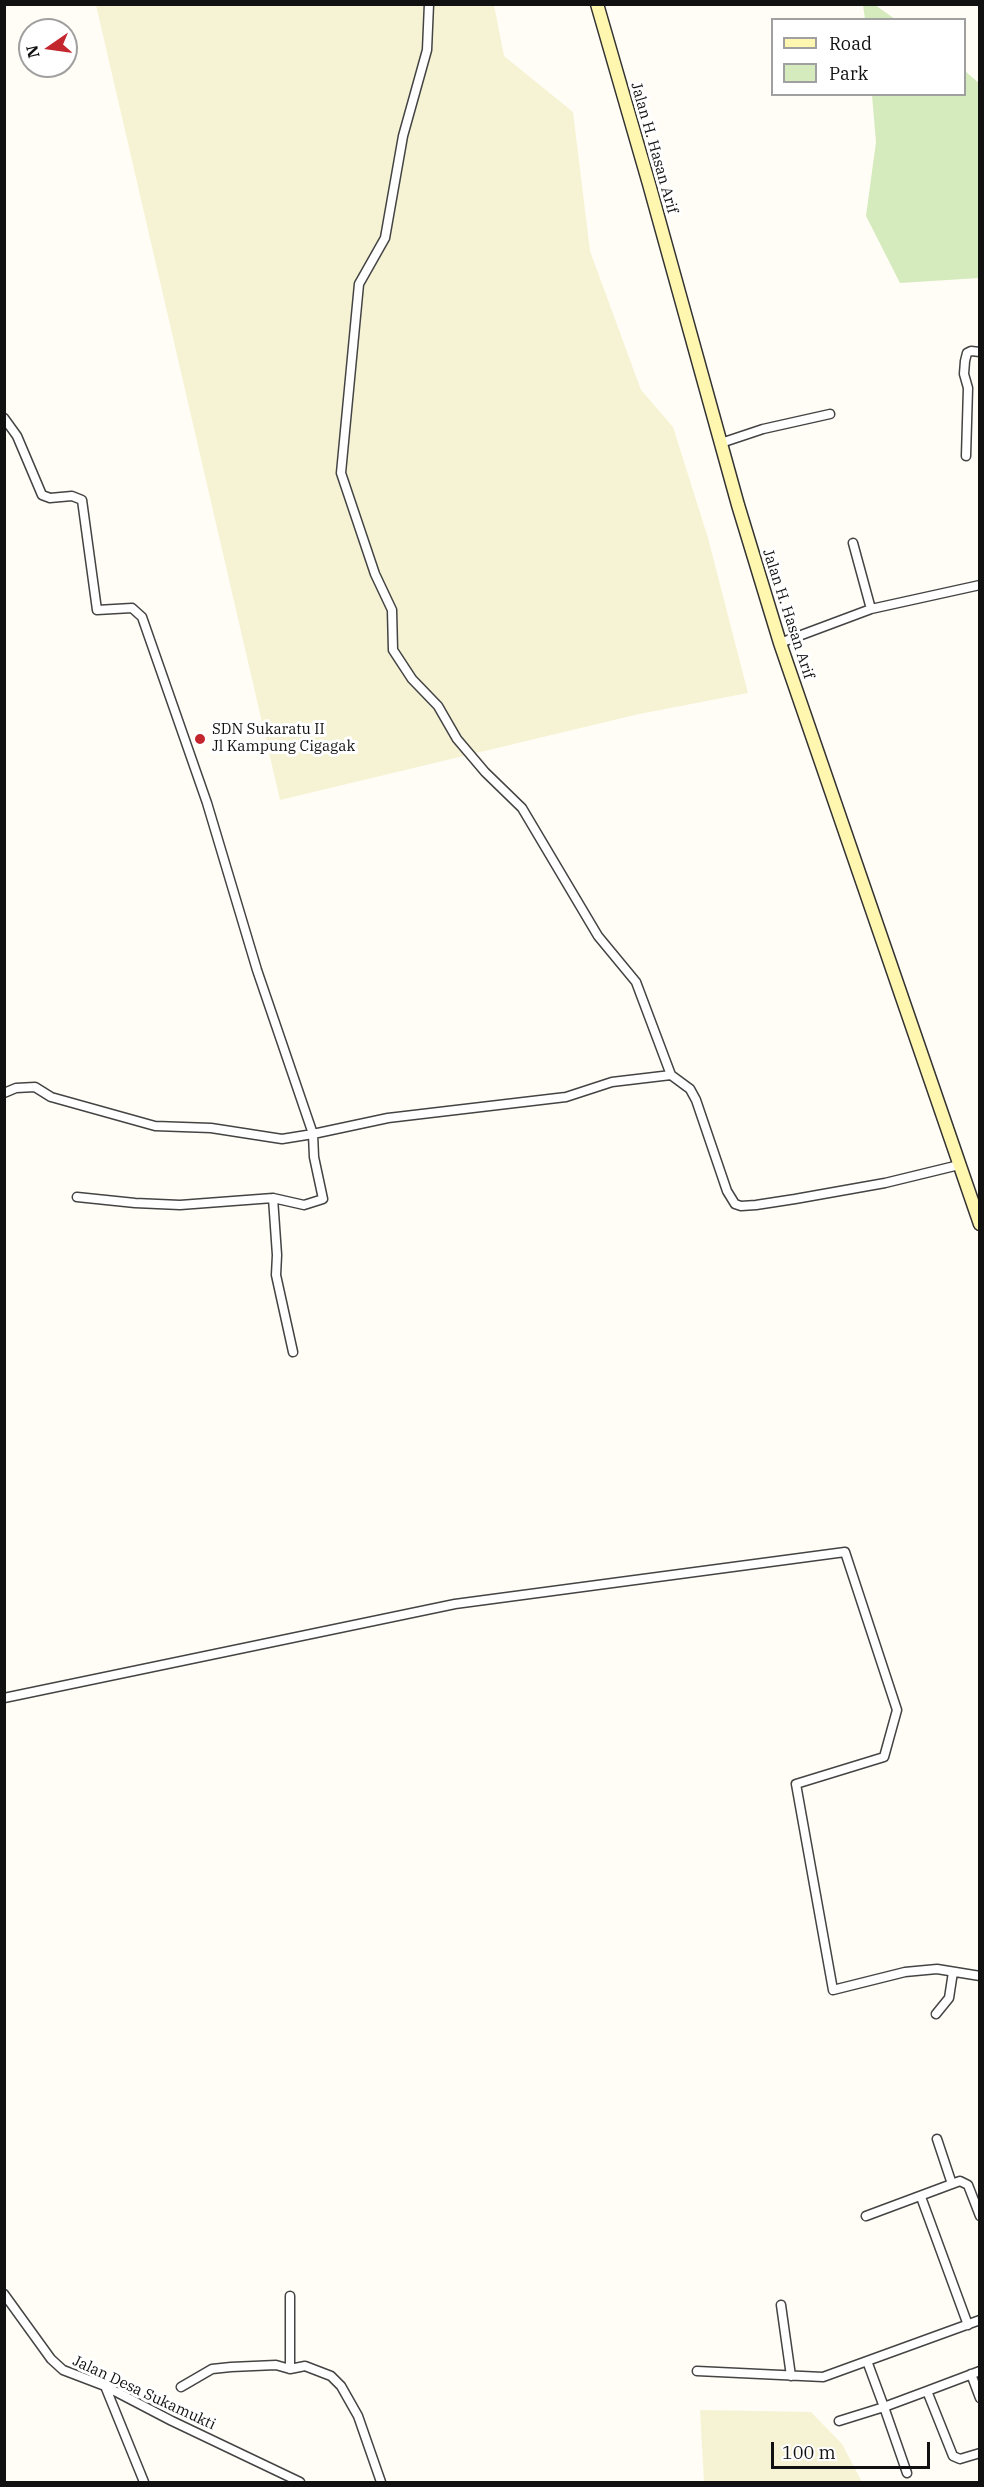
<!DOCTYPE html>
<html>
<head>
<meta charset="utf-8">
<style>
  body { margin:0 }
  #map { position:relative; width:984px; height:2487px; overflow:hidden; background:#fffdf5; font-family:"IBM Plex Serif",serif }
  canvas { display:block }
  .frame { position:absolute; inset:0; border:6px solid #111; pointer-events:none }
  .legend { position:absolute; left:771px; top:18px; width:195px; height:78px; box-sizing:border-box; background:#fff; border:2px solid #a0a0a0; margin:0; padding:8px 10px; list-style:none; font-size:18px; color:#111 }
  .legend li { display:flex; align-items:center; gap:12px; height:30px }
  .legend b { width:30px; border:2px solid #a0a0a0 }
  .north { position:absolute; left:18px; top:18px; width:60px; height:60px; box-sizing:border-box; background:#fff; border:2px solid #a0a0a0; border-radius:50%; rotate:257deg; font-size:16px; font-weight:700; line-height:24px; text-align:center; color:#111 }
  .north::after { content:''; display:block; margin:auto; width:21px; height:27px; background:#c4262e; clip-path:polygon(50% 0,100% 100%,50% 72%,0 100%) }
  .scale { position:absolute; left:771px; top:2442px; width:159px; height:27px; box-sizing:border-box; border:3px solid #111; border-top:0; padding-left:8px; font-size:18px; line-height:21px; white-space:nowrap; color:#111; -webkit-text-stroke:4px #fff; paint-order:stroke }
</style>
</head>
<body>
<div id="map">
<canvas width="984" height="2487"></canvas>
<div class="frame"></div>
<ul class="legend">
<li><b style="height:8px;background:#fff6b0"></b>Road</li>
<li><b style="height:16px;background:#d5ebbd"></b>Park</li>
</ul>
<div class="north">N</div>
<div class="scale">100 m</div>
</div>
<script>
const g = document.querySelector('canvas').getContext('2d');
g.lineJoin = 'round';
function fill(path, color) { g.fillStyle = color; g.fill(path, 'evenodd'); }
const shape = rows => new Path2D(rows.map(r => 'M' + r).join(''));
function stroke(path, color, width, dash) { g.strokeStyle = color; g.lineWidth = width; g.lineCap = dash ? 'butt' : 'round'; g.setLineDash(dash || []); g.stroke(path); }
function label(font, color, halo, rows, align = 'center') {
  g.font = font + ' "IBM Plex Serif",serif'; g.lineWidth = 6; g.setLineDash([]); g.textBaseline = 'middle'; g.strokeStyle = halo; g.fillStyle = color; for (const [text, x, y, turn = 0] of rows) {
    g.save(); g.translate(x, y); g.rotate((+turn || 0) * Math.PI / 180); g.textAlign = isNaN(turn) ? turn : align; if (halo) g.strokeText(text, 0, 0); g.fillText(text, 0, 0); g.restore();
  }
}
const farmland = shape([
  [96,5,494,5,504,56,573,112,590,251,641,390,673,427,708,538,748,693,639,714,280,800],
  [700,2410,811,2412,842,2444,862,2482,704,2482]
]);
const green = shape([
  [863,5,875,5,895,19,865,19],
  [965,71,979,83,979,278,900,283,866,216,876,142,872,95,964,94]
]);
const street = shape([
  [429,4,427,50,403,136,385,238,359,284,341,473,375,574,392,610,393,650,412,679,438,706,457,739,485,772,522,808,598,936,636,982,671,1075,690,1089,696,1100,727,1191,735,1204,741,1206,756,1205,795,1199,885,1183,959,1165],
  [4,418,17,436,42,495,50,498,72,496,82,500,97,610,132,608,142,617,207,803,257,970,313,1134,388,1118,566,1097,612,1082,671,1075],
  [721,443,763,429,830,414],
  [966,456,968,388,964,374,965,361,967,353,971,351,980,352],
  [853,543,871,609],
  [780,643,871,609,980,585],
  [4,1093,16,1088,35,1087,51,1097,155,1126,211,1128,282,1139,313,1134,314,1157,323,1199,304,1205,273,1198,277,1255,276,1275,293,1352],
  [77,1197,135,1203,180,1205,273,1198],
  [4,1698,455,1604,845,1552,897,1710,884,1757,796,1784,833,1990,905,1972,937,1969,980,1976],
  [936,2014,949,1998,953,1972],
  [937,2139,952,2184],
  [921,2197,968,2325],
  [866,2216,960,2181,968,2185,980,2216],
  [4,2294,51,2359,63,2370,105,2386,172,2421,300,2482],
  [781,2305,791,2376],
  [290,2369,290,2296],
  [697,2371,823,2377,980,2320],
  [971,2374,980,2398],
  [105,2386,144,2482],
  [181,2387,212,2369,231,2367,276,2365,290,2369,305,2366,331,2376,341,2386,358,2416,381,2482],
  [927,2391,980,2371],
  [839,2421,884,2407,867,2361],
  [907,2473,884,2407,927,2391,953,2456,960,2459,980,2453]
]);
const secondary = shape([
  [597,4,649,184,738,505,780,643,980,1224]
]);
const markers = [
  [200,739,6,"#c4262e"]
];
const streetNames = [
  ["Jalan H. Hasan Arif",654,148,74],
  ["Jalan H. Hasan Arif",788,614,72],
  ["Jalan Desa Sukamukti",144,2393,25]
];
const poiNames = [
  ["SDN Sukaratu II",212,730],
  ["Jl Kampung Cigagak",212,747]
];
fill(farmland, '#f6f3d4');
fill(green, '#d5ebbd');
stroke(street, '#444', 11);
stroke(secondary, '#333', 15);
stroke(street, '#fff', 8);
stroke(secondary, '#fff6b0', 12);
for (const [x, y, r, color] of markers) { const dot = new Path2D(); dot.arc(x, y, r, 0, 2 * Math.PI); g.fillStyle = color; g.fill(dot); stroke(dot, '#fff', 2); }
label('15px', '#111', '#fff', streetNames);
label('15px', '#111', '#fff', poiNames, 'left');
</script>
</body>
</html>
